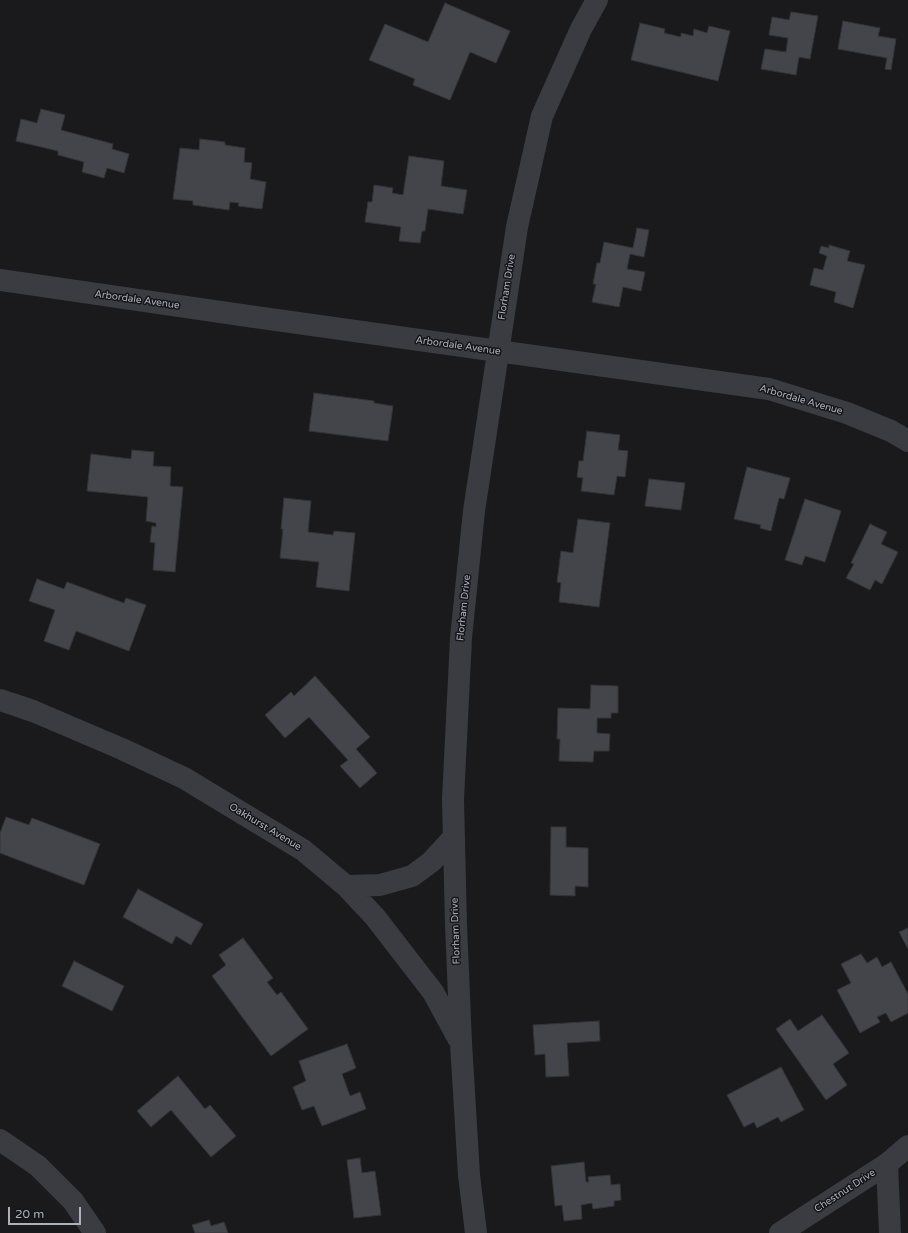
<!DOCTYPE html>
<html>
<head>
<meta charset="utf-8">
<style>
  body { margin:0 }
  #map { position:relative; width:908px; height:1233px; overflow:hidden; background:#1a1a1d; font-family:"Varela Round",sans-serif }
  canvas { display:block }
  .scale { position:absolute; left:8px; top:1207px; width:73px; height:18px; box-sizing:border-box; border:2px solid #acb1bc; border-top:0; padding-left:5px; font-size:12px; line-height:14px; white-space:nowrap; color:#acb1bc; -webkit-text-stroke:3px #151518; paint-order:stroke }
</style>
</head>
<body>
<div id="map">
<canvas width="908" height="1233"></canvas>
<div class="scale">20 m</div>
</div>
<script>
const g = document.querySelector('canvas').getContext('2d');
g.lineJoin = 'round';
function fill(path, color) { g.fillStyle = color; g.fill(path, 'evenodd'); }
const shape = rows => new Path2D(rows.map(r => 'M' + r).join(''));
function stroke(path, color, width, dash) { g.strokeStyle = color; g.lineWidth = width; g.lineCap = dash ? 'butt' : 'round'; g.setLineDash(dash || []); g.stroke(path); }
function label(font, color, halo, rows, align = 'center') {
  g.font = font + ' "Varela Round",sans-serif'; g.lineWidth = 3; g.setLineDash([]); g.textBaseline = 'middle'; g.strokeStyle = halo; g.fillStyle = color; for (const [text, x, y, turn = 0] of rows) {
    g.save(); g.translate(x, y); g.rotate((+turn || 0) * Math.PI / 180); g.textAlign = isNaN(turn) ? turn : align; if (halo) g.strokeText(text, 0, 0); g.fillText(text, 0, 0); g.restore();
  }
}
const building = shape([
  [445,3,510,31,496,63,470,52,450,100,413,85,415,79,369,60,385,24,428,42,445,3],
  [791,12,818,16,810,59,799,57,796,75,761,69,765,49,786,52,788,38,769,35,772,17,789,20,791,12],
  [843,21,880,28,878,36,896,39,891,70,885,69,887,58,838,49,843,21],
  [640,23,665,29,664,33,681,37,681,33,693,36,694,29,707,33,709,26,730,31,718,81,631,60,640,23],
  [41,109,65,115,61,130,113,144,112,149,129,154,124,173,107,168,104,178,82,172,84,162,58,155,58,151,16,141,21,119,37,123,41,109],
  [200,139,225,142,225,145,245,148,244,162,252,163,250,179,266,182,262,209,238,206,239,203,230,202,229,210,193,205,193,201,173,199,180,148,199,150,200,139],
  [409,156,444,161,441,186,467,190,463,214,428,209,425,231,422,231,420,243,399,241,401,227,365,222,368,202,372,202,374,185,393,188,392,193,403,195,409,156],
  [637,228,649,230,644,257,630,254,627,269,645,272,641,291,623,287,619,307,592,302,596,284,593,284,597,263,600,263,604,242,633,248,637,228],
  [829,245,850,251,847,261,865,265,853,308,834,302,836,292,810,285,814,268,823,270,827,256,819,253,821,246,829,248,829,245],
  [314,393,374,401,374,403,393,406,388,441,309,431,314,393],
  [587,431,620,435,618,450,628,451,625,477,617,476,614,495,581,491,583,478,577,477,579,461,583,461,587,431],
  [132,450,154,452,153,466,171,467,170,486,183,487,175,572,153,570,155,543,150,542,152,526,156,527,156,523,146,521,148,497,87,491,91,454,131,459,132,450],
  [747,467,790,478,784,499,779,498,771,531,760,528,761,525,734,519,747,467],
  [649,479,685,483,681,510,645,506,649,479],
  [284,498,311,501,308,532,333,535,334,531,355,533,349,591,316,587,319,562,280,558,283,529,281,529,284,498],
  [805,499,841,511,825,562,805,556,802,565,785,560,805,499],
  [578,519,610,523,599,607,559,602,561,583,557,582,561,551,573,553,578,519],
  [870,524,887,532,881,544,898,552,882,584,875,580,870,590,846,578,854,564,851,563,870,524],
  [37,579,64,589,67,582,124,603,126,598,146,605,129,651,76,631,69,650,44,641,55,610,29,601,37,579],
  [315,676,370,737,356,749,377,773,360,788,340,766,348,760,309,717,285,738,265,715,291,692,294,696,315,676],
  [591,685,618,686,618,713,611,713,611,718,597,718,597,733,610,734,609,751,594,751,593,762,559,761,560,739,557,739,558,708,590,709,591,685],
  [6,817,29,825,32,818,100,844,84,885,0,853,0,833,6,817],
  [551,827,566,827,566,847,588,848,588,887,575,886,575,896,550,895,551,827],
  [138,889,203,924,191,945,176,936,172,944,123,917,138,889],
  [908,928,908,949,899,932,908,928],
  [243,938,273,978,267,982,277,995,281,992,308,1029,271,1056,212,976,226,965,219,955,243,938],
  [861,954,867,963,877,957,882,967,891,962,908,994,908,1013,891,1022,886,1013,877,1017,880,1022,860,1033,837,990,851,983,841,964,861,954],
  [74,961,124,986,112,1011,62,986,74,961],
  [822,1015,849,1053,833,1064,847,1085,826,1100,776,1029,790,1019,798,1031,822,1015],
  [599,1021,600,1041,567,1043,569,1076,546,1077,545,1054,535,1055,533,1025,599,1021],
  [347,1044,356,1068,342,1074,350,1096,360,1092,366,1109,322,1126,314,1106,302,1110,293,1087,306,1081,299,1061,347,1044],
  [781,1067,804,1110,781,1122,778,1117,757,1128,754,1122,744,1127,727,1095,781,1067],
  [178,1076,205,1109,210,1105,236,1136,211,1157,171,1110,151,1127,137,1111,178,1076],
  [360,1158,362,1173,375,1171,381,1215,354,1218,347,1160,360,1158],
  [584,1162,586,1182,589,1182,588,1177,610,1175,611,1185,620,1184,621,1200,614,1201,614,1206,593,1209,592,1203,581,1205,582,1219,564,1221,562,1205,555,1206,551,1166,584,1162],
  [209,1220,211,1226,224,1222,228,1233,195,1233,192,1225,209,1220]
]);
const minor = shape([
  [0,280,241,315,769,389,847,413,891,431,908,441],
  [0,700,33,711,122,749,184,778,303,850,346,886,375,917,433,992,458,1038],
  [346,886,380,885,412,876,431,862,454,837],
  [0,1140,38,1166,73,1201,95,1233],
  [887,1164,890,1233],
  [476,1233,469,1175,461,1043,456,925,453,799,461,638,474,511,517,227,542,116,581,29,597,0]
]);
const tertiary = shape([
  [780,1233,887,1164,908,1146]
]);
const streetNames = [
  ["Florham Drive",507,287,-81],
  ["Arbordale Avenue",137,300,8],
  ["Arbordale Avenue",458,346,8],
  ["Arbordale Avenue",801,400,16],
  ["Florham Drive",464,608,-84],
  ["Oakhurst Avenue",265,827,31],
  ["Florham Drive",456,931,-92],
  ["Chestnut Drive",845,1191,-33]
];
fill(building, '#44454a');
stroke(building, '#343439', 1);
stroke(minor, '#3b3c42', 22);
stroke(tertiary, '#3b3c42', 22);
label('10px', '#acb1bc', '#151518', streetNames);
</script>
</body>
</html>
